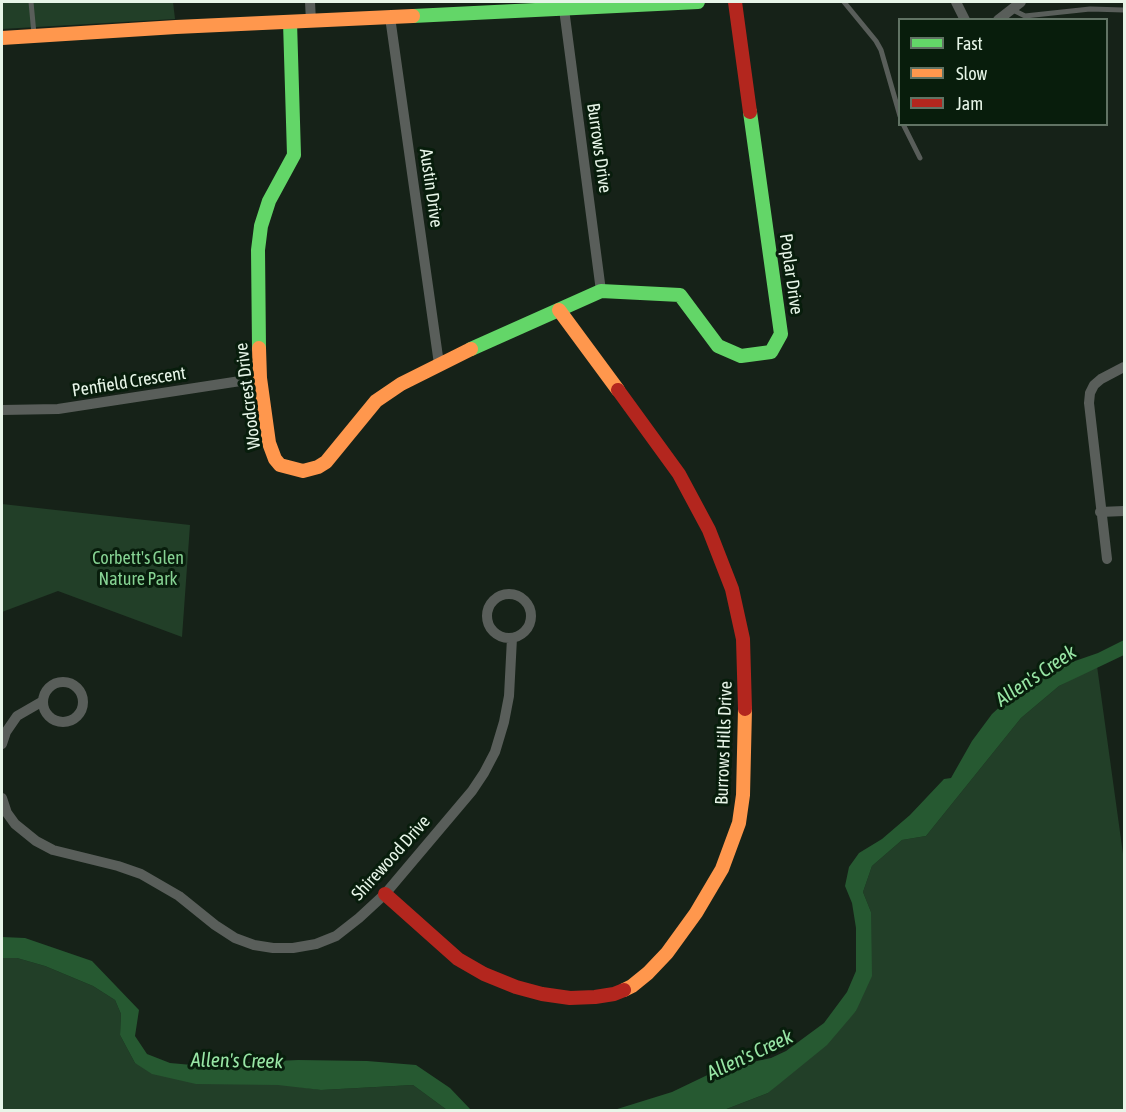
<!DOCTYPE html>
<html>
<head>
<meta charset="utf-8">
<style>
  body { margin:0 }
  #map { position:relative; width:1126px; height:1112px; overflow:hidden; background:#162218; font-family:"Asap Condensed",sans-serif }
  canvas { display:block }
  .frame { position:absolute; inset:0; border:3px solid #e7f5e8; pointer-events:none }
  .legend { position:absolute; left:898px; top:18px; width:210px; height:108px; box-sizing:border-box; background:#081d0c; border:2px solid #617364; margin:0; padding:8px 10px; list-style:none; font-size:18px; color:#e7f5e8 }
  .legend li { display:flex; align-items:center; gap:12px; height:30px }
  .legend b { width:30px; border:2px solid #617364 }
</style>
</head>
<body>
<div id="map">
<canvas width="1126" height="1112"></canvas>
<div class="frame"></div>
<ul class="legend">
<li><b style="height:8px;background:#63d668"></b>Fast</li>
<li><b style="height:8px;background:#ff974d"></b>Slow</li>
<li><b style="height:8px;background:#b3261e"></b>Jam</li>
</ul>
</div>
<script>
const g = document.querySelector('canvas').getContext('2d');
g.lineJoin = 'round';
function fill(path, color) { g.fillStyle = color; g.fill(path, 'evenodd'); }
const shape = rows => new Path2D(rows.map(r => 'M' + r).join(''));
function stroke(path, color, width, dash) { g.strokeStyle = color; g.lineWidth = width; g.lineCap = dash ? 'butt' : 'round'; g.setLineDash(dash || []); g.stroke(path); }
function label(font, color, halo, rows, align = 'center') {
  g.font = font + ' "Asap Condensed",sans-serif'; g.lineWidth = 6; g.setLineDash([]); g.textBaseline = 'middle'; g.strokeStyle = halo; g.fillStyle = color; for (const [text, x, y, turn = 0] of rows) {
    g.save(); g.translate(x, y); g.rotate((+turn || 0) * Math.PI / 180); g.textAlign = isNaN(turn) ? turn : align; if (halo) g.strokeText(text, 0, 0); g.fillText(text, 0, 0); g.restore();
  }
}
const green = shape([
  [2,2,173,2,175,19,2,29],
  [2,504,190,525,182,637,58,591,2,612],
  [1097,666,1124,861,1124,1110,724,1110,768,1093,856,1011,871,912,863,892,872,866,902,840,926,836,1021,718,1059,686],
  [2,958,17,958,45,966,93,986,115,1000,121,1014,120,1035,135,1063,321,1090,413,1085,447,1110,2,1110]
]);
const water = shape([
  [1124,640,1124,655,1059,686,1021,718,926,836,902,840,872,866,863,892,871,912,872,976,856,1011,827,1045,768,1093,724,1110,614,1110,672,1092,720,1069,771,1058,786,1051,824,1023,847,992,856,971,856,928,852,903,845,886,849,867,859,853,882,839,910,815,944,779,951,778,972,741,992,714,1019,689,1052,669,1098,653],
  [2,937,25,938,92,961,139,1010,135,1036,147,1054,170,1063,192,1065,298,1060,367,1061,416,1065,450,1088,471,1110,447,1110,413,1085,321,1090,278,1085,196,1084,152,1074,135,1063,120,1035,121,1014,115,1000,93,986,45,966,17,958,2,958]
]);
const lane = shape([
  [31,2,34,34],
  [844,2,876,41,881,50,900,116],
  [1011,9,1025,16,1090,9,1124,10],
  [903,124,920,158]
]);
const street = shape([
  [310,2,311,21],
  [956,2,965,20],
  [564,9,601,291],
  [390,17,439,364],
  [998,20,1021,2],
  [2,410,58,409,260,378],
  [1100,512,1124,511],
  [1107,559,1089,403,1090,393,1094,385,1101,379,1124,367],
  '487 616a22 22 0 1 1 44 0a22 22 0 1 1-44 0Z',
  '43 702a20 20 0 1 1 40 0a20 20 0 1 1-40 0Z',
  [2,744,6,732,17,716,43,701],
  [2,798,7,813,15,824,36,841,53,850,118,866,141,874,179,896,215,925,235,938,254,945,273,948,293,948,316,944,336,936,359,918,385,894,472,791,484,773,495,752,504,722,509,696,512,638]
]);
const fast = shape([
  [413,16,698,2],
  [259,348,258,250,261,226,269,201,294,155,290,22],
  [471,349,601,291,680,295,718,346,741,356,771,352,781,334,750,112]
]);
const slow = shape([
  [2,38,176,27,413,16],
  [559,310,618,390],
  [259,348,260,378,269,443,275,459,280,465,303,471,318,467,326,462,376,401,401,384,471,349],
  [624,990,632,986,648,973,667,953,696,913,722,869,739,823,743,795,745,709]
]);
const jam = shape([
  [735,2,750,112],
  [618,390,679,474,709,530,732,589,743,639,745,709],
  [385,894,458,959,484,974,516,987,542,994,570,998,595,997,614,994,624,990]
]);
const streetNames = [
  ["Burrows Drive",599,148,82],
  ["Austin Drive",431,188,82],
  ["Poplar Drive",791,274,82],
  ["Penfield Crescent",129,382,-9],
  ["Woodcrest Drive",248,396,-97],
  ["Burrows Hills Drive",724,743,-88],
  ["Shirewood Drive",391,858,-48]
];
const parkNames = [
  ["Corbett's Glen",138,558],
  ["Nature Park",138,579]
];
const waterNames = [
  ["Allen's Creek",1036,676,-34],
  ["Allen's Creek",750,1055,-25],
  ["Allen's Creek",237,1061,1]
];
fill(green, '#223f28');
fill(water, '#265931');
stroke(lane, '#595e5a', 5);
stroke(street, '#595e5a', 10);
stroke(fast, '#63d668', 14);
stroke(slow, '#ff974d', 14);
stroke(jam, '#b3261e', 14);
label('18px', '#e7f5e8', '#081d0c', streetNames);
label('18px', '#86d393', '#081d0c', parkNames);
label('italic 20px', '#98e6a5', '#081d0c', waterNames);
</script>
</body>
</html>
